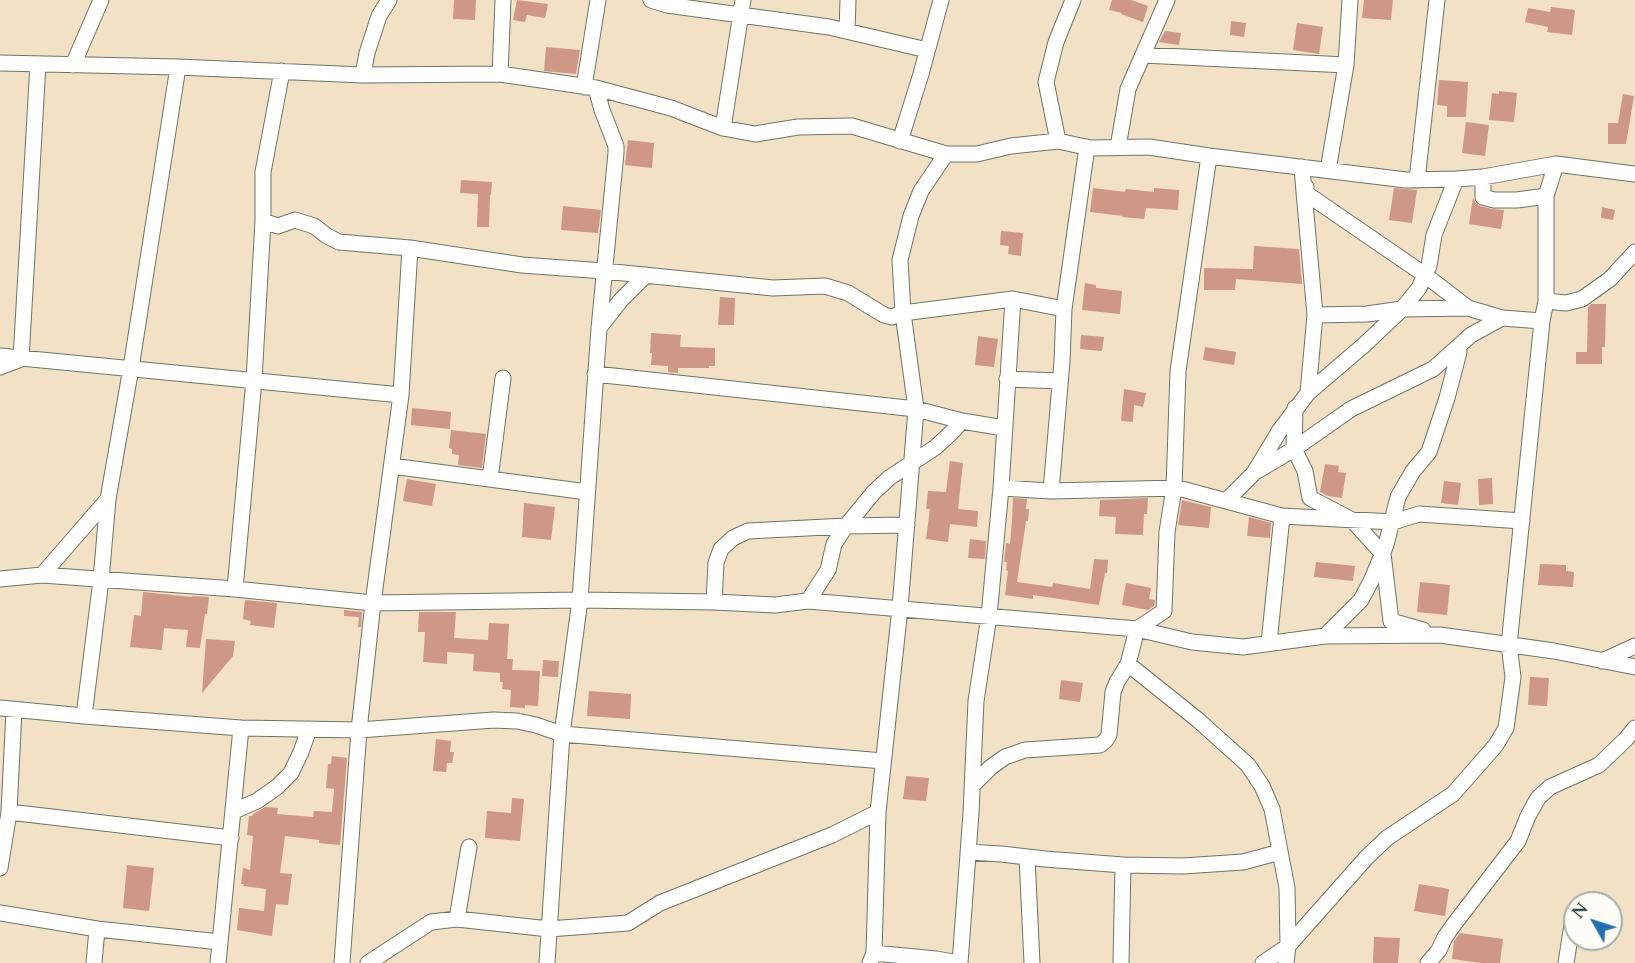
<!DOCTYPE html>
<html>
<head>
<meta charset="utf-8">
<style>
  body { margin:0 }
  #map { position:relative; width:1635px; height:963px; overflow:hidden; background:#f2e1c5; font-family:Cardo,serif }
  canvas { display:block }
  .north { position:absolute; left:1563px; top:891px; width:60px; height:60px; box-sizing:border-box; background:#fdfcf7; border:2px solid #a4b0a9; border-radius:50%; rotate:309deg; font-size:16px; font-weight:700; line-height:24px; text-align:center; color:#1f3d34 }
  .north::after { content:''; display:block; margin:auto; width:21px; height:27px; background:#1f6fb2; clip-path:polygon(50% 0,100% 100%,50% 72%,0 100%) }
</style>
</head>
<body>
<div id="map">
<canvas width="1635" height="963"></canvas>
<div class="north">N</div>
</div>
<script>
const g = document.querySelector('canvas').getContext('2d');
g.lineJoin = 'round';
function fill(path, color) { g.fillStyle = color; g.fill(path, 'evenodd'); }
const shape = rows => new Path2D(rows.map(r => 'M' + r).join(''));
function stroke(path, color, width, dash) { g.strokeStyle = color; g.lineWidth = width; g.lineCap = dash ? 'butt' : 'round'; g.setLineDash(dash || []); g.stroke(path); }
const building = shape([
  [454,0,476,0,475,20,453,19],
  [517,0,548,4,545,18,527,15,525,22,513,20],
  [1112,0,1131,0,1148,6,1143,22,1121,14,1122,13,1109,10],
  [1364,0,1393,0,1391,20,1362,18],
  [1551,7,1575,10,1572,35,1547,32,1548,27,1525,22,1528,8,1550,12],
  [1231,21,1246,23,1244,37,1230,35],
  [1297,23,1323,27,1319,54,1293,50],
  [1165,31,1181,33,1179,45,1159,42],
  [546,47,580,50,576,74,544,71],
  [1439,80,1468,82,1466,117,1447,117,1447,106,1437,105],
  [1499,91,1517,93,1514,122,1489,120,1492,93,1499,94],
  [1623,94,1634,96,1626,144,1608,144,1608,123,1618,123],
  [1466,122,1489,125,1485,156,1462,153],
  [628,140,654,143,652,168,625,165],
  [461,180,492,182,491,195,490,195,489,227,477,227,478,194,460,193],
  [1093,188,1125,192,1126,189,1154,192,1154,188,1179,190,1178,210,1146,208,1144,219,1122,217,1123,216,1090,212],
  [1394,188,1417,190,1412,223,1389,220],
  [1473,198,1476,203,1480,206,1492,209,1504,210,1501,229,1469,224],
  [563,206,601,210,598,233,561,230],
  [1602,207,1615,210,1613,220,1601,218],
  [1001,231,1023,233,1021,256,1008,254,1009,246,1000,245],
  [1254,246,1299,249,1302,284,1236,279,1235,290,1204,290,1204,268,1253,269],
  [1085,283,1096,285,1096,288,1122,291,1120,314,1082,310],
  [720,297,735,298,734,325,718,325],
  [1591,304,1606,304,1605,347,1602,347,1602,364,1576,364,1576,352,1587,352,1588,307],
  [651,333,681,335,680,347,715,348,715,366,709,366,709,368,678,368,678,373,668,372,668,366,651,365,652,353,650,353],
  [1081,335,1104,337,1102,351,1080,349],
  [978,336,998,339,994,367,975,365],
  [1205,347,1236,352,1234,365,1203,360],
  [1124,389,1146,393,1143,407,1134,405,1133,422,1121,421],
  [412,408,451,412,450,429,411,425],
  [451,430,486,434,482,468,458,465,459,455,452,454,452,449,449,448],
  [950,461,963,463,958,509,978,511,977,527,950,524,948,542,926,539,930,509,926,509,928,491,946,492],
  [1325,464,1339,466,1338,472,1346,473,1342,498,1328,496,1320,492],
  [1492,478,1493,504,1479,505,1478,479],
  [407,479,436,484,432,506,403,501],
  [1444,481,1461,483,1458,505,1441,503],
  [1013,498,1027,499,1026,509,1029,509,1028,521,1026,521,1017,582,1052,587,1053,583,1090,589,1094,559,1108,560,1107,573,1105,573,1099,605,1033,595,1033,599,1005,595,1008,571,1006,570,1007,562,1004,562,1006,543,1010,544,1012,520],
  [1148,498,1147,514,1144,514,1143,535,1115,534,1116,517,1099,516,1100,500],
  [1182,500,1211,507,1209,528,1178,525],
  [524,503,555,507,551,540,522,537],
  [1249,517,1271,523,1270,538,1247,536],
  [970,539,986,541,985,559,968,558],
  [1316,562,1355,566,1353,581,1314,577],
  [1540,564,1566,565,1566,571,1574,572,1573,587,1538,585],
  [1420,582,1450,585,1447,615,1417,612],
  [1126,583,1151,588,1149,599,1155,600,1154,606,1148,610,1122,605],
  [143,592,192,597,192,596,209,597,207,614,205,614,200,648,186,647,188,630,164,628,162,650,130,647,134,615,141,616],
  [245,600,277,603,274,628,250,625,251,621,243,619],
  [344,610,362,612,361,627,358,627,359,617,344,616],
  [419,612,456,612,454,638,488,640,489,623,509,624,507,659,513,659,512,670,540,671,538,706,525,705,525,708,510,707,511,690,502,689,503,682,500,682,500,673,473,671,474,654,447,652,447,664,423,662,425,632,418,632],
  [206,639,235,641,233,656,202,693],
  [543,660,559,661,558,677,542,676],
  [1530,677,1549,678,1547,706,1528,705],
  [1061,680,1083,683,1080,702,1059,699],
  [589,691,631,694,630,719,587,716],
  [436,739,451,741,450,752,454,752,452,763,447,763,446,772,433,771],
  [332,756,347,758,340,845,319,843,319,840,285,836,280,873,292,874,288,905,276,904,272,936,237,930,239,908,264,911,266,889,243,886,244,884,241,884,243,868,250,870,253,836,247,835,249,816,252,816,253,814,265,807,278,808,277,814,313,817,314,811,332,812,334,789,326,788,328,764,331,764],
  [906,776,929,778,926,801,903,799],
  [512,798,524,799,520,841,485,838,487,811,511,813],
  [127,865,154,868,149,911,123,908],
  [1419,884,1449,889,1445,916,1414,911],
  [1460,933,1503,939,1500,963,1481,963,1452,959,1454,941],
  [1374,937,1400,938,1398,963,1373,963]
]);
const street = shape([
  [651,0,667,5,829,27,927,50],
  [847,31,848,0],
  [1143,55,1346,65],
  [0,63,178,67,363,75,500,74,596,88,671,108,723,128,755,134,798,127,852,126,946,154,977,154,1011,146,1058,141,1090,148,1149,147,1209,156,1406,180,1456,179,1483,177,1556,164,1635,174],
  [73,65,101,0],
  [500,74,503,0],
  [363,75,367,53,379,16,389,0],
  [584,87,598,0],
  [723,128,743,0],
  [900,141,921,74,941,0],
  [1058,141,1046,82,1056,42,1073,0],
  [1118,147,1128,89,1167,0],
  [1209,156,1178,371,1174,488,1167,532,1164,611,1137,629,1128,664,1198,720,1248,765,1262,786,1272,809,1287,888,1288,946,1286,963],
  [1302,167,1304,192,1425,275,1468,308,1502,318,1542,321],
  [1328,170,1346,65,1350,0],
  [1483,177,1483,197,1494,200,1517,200,1546,196],
  [1417,180,1437,0],
  [1306,187,1304,192,1315,315,1308,393],
  [263,221,278,226,295,220,314,226,327,236,339,242,410,248,522,265,604,271,773,288,825,286,848,293,884,315,892,317,903,313,1013,299,1064,309],
  [1546,301,1566,303,1582,299,1610,279,1635,252],
  [1315,315,1367,314,1402,309,1468,308],
  [599,328,621,300,646,275],
  [0,356,401,395],
  [0,367,21,359,38,64],
  [595,374,916,409,962,421,1004,428],
  [1007,379,1060,381],
  [1295,408,1294,449,1305,471,1310,498,1352,520,1383,554,1391,621,1423,630],
  [392,466,587,492],
  [1257,471,1294,449,1351,409,1433,369,1471,335,1502,318],
  [490,479,503,378],
  [1001,488,1051,491,1178,488,1282,516,1393,522,1419,514,1522,521],
  [1051,491,1062,361,1064,309,1087,147],
  [1226,501,1254,473,1280,430,1308,393,1364,345,1402,309,1419,288,1429,266,1434,235,1456,179],
  [42,575,108,499],
  [0,579,42,575,235,589,373,603,580,600,714,602,775,605,808,601,1137,629,1192,642,1243,647,1325,636,1440,635,1554,651,1635,667],
  [235,589,254,380,263,221,263,172,282,71],
  [808,601,828,570,834,544,846,526,874,492,889,478,936,447,952,432,962,421],
  [714,602,716,563,721,549,733,538,748,531,846,526,907,525],
  [1325,636,1361,600,1372,579,1386,545,1398,497,1413,471,1429,452,1447,398,1459,352,1459,346],
  [1269,643,1282,516],
  [1602,661,1635,646],
  [0,708,84,716,241,728,359,730,494,720,517,721,536,725,562,734,580,600,599,328,616,153,616,146,602,110,596,88],
  [84,716,101,580,108,499,131,368,178,67],
  [972,786,991,767,1005,757,1025,750,1100,745,1106,740,1109,735,1113,692,1117,682,1128,664],
  [234,811,257,801,277,787,291,773,301,752,309,729],
  [9,812,231,838],
  [968,852,1001,854,1045,859,1123,865,1183,866,1243,862,1280,852],
  [1027,857,1032,963],
  [0,868,9,812,14,710],
  [0,913,97,929,220,942],
  [457,919,469,847],
  [874,953,936,959,959,963],
  [94,963,97,929],
  [218,963,241,728],
  [342,963,359,730,373,603,401,395,410,248],
  [368,963,431,922,457,919,549,929,628,923,660,903,832,835,878,812],
  [547,963,562,734,883,761],
  [870,963,874,953,878,812,900,608,916,409,903,313,900,260,911,216,921,191,946,154],
  [960,963,971,813,976,701,989,616,1001,488,1013,299],
  [1121,963,1123,865],
  [1263,963,1288,946,1367,857,1387,838,1453,794,1496,745,1506,728,1513,677,1509,645,1542,321,1546,301,1546,196,1556,164],
  [1428,963,1439,950,1445,937,1455,923,1518,841,1528,816,1538,798,1550,787,1599,765,1626,739,1635,728],
  [1566,963,1573,918]
]);
fill(building, '#ce9786');
stroke(street, '#697667', 17);
stroke(street, '#fff', 15);
</script>
</body>
</html>
